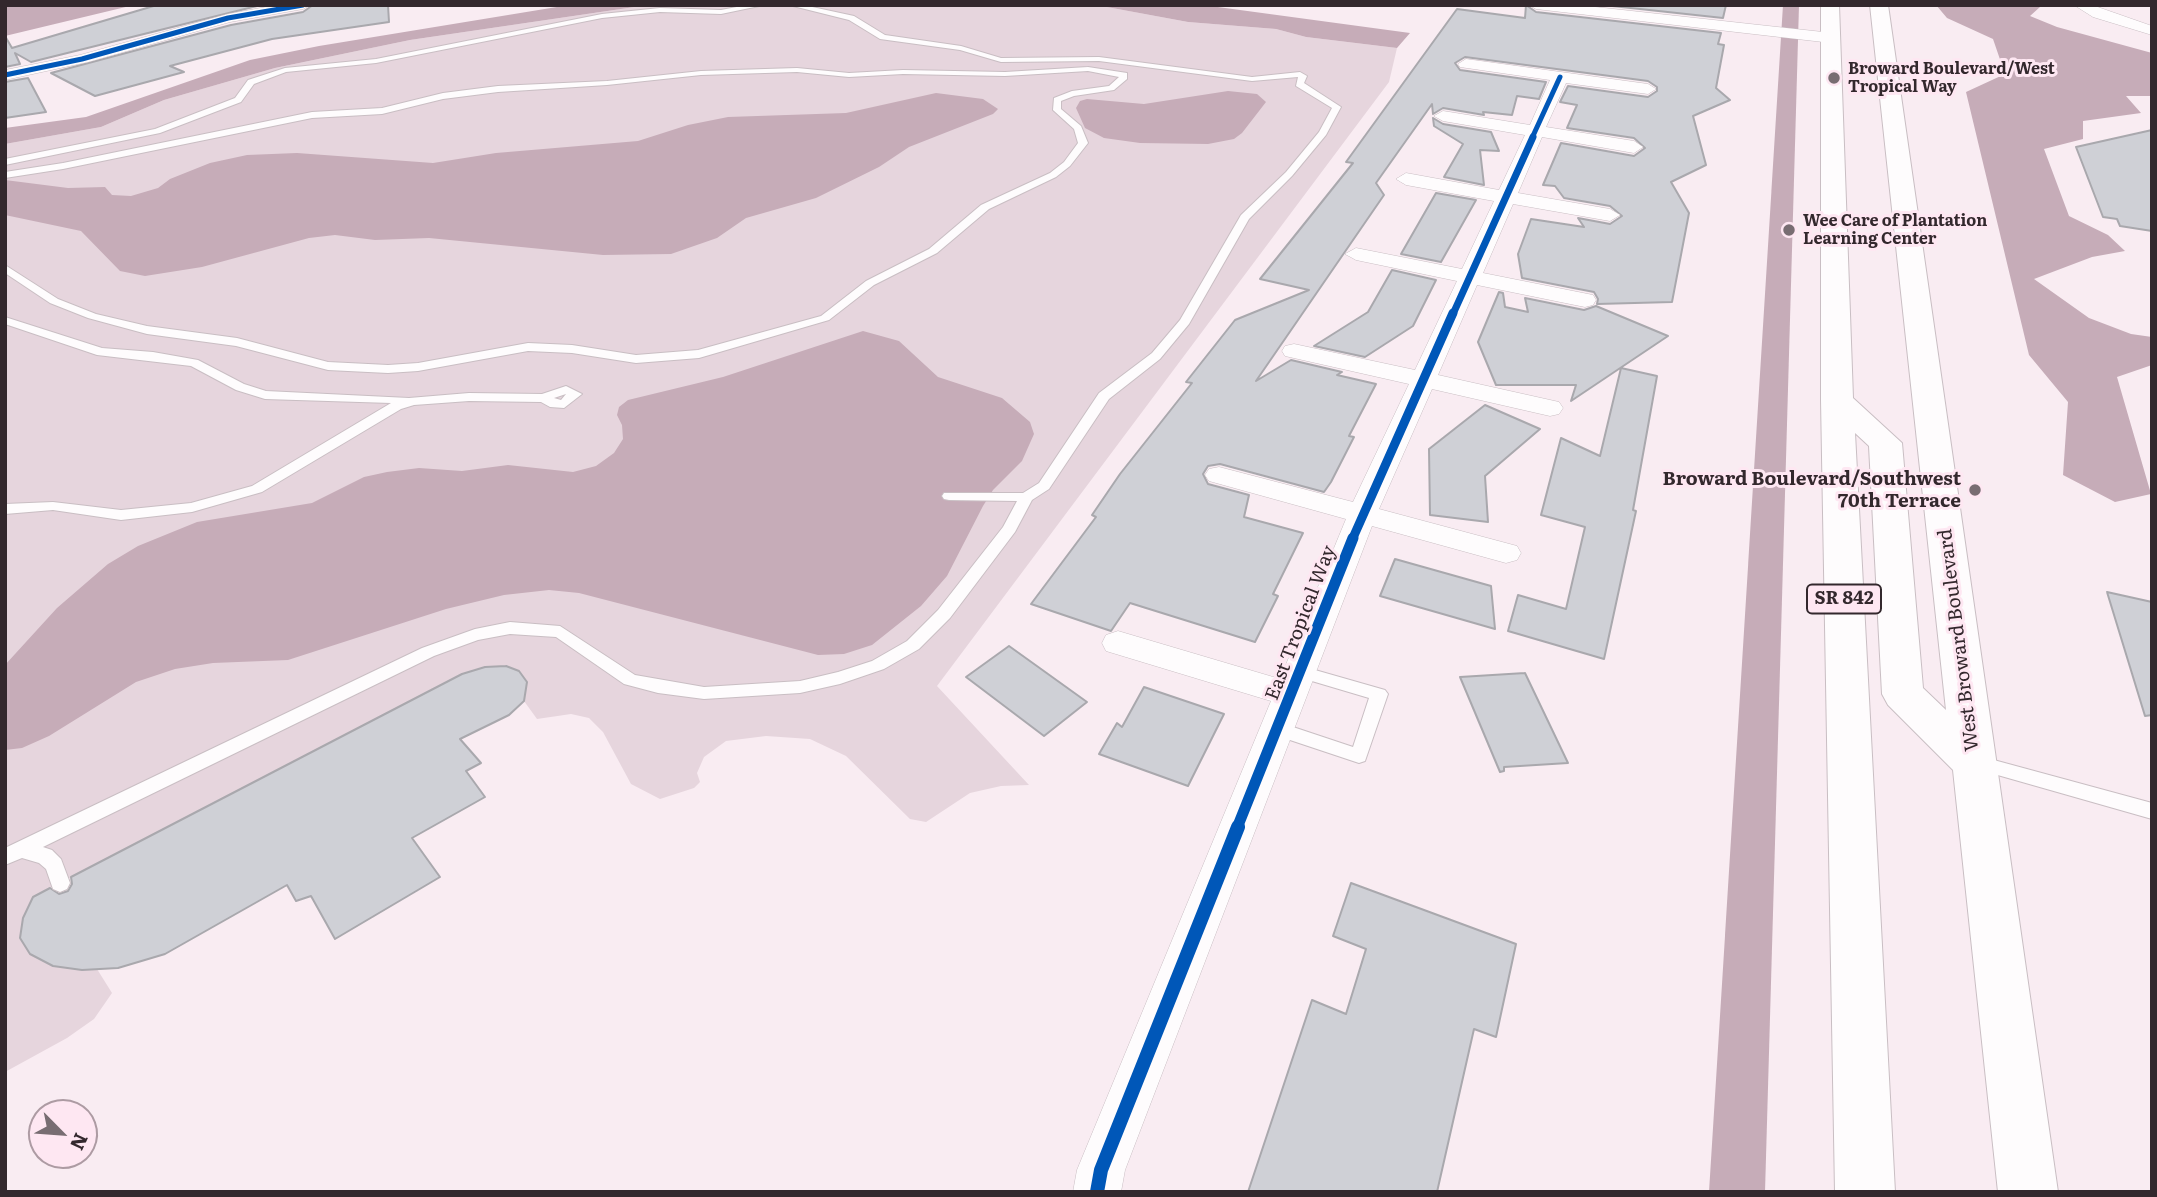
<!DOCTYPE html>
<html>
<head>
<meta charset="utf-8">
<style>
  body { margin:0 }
  #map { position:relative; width:2157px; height:1197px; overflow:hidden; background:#f9ecf2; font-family:Literata,serif }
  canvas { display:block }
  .frame { position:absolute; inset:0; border:7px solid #33282d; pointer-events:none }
  .north { position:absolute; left:28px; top:1099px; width:70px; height:70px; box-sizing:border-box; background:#fee7f2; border:2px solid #ad9ba3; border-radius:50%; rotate:115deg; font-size:19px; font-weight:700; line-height:28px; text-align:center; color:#33282d }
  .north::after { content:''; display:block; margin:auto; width:24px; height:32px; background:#786d72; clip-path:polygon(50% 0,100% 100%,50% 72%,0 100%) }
</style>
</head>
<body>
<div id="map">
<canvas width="2157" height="1197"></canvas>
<div class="frame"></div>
<div class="north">N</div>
</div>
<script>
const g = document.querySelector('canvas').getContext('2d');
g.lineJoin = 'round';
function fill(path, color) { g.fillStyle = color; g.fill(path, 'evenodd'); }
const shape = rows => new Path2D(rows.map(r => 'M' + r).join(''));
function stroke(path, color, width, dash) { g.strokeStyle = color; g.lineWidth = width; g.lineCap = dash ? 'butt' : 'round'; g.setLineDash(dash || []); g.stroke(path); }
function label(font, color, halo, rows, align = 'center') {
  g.font = font + ' Literata,serif'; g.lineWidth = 6; g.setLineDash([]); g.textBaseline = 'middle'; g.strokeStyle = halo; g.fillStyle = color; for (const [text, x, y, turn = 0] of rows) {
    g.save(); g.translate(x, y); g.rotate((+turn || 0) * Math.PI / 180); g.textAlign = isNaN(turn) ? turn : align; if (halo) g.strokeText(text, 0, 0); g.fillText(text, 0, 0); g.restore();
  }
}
const green = shape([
  [648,5,1096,5,1188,22,1276,29,1306,37,1397,48,1389,82,937,686,1029,785,1001,786,970,793,926,822,910,819,846,756,810,739,766,736,726,741,704,757,697,773,700,782,694,788,660,799,631,784,603,732,589,718,571,714,537,719,524,701,527,682,519,671,506,666,485,667,462,674,33,897,23,918,20,938,30,953,53,966,81,970,97,969,112,993,94,1019,67,1038,5,1072,5,144,101,127,164,100,275,68,410,40]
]);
const water = shape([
  [5,5,134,5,5,36],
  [569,5,648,5,410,40,275,68,164,100,101,127,5,144,5,128,86,117,250,60,319,46],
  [1096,5,1203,5,1410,33,1397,48,1306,37,1276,29,1188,22],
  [1936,5,2035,5,2040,7,2030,16,2057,27,2152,53,2152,96,2126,96,2141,113,2083,121,2083,139,2044,149,2069,216,2108,235,2125,251,2092,257,2034,279,2089,318,2131,334,2152,337,2152,365,2117,377,2151,494,2115,502,2063,475,2068,402,2029,355,1966,92,2005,74,1993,39,1947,18],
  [1228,91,1257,94,1266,102,1242,133,1234,139,1208,144,1140,143,1104,138,1085,128,1076,108,1080,101,1087,99,1144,104],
  [936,93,983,99,998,109,993,114,909,147,879,167,816,198,746,218,717,238,671,254,603,255,429,238,375,240,335,235,309,238,202,267,145,276,120,271,81,231,5,215,5,180,68,188,105,187,112,195,131,196,158,188,170,179,210,163,247,155,297,153,433,163,496,153,638,141,688,125,728,117,846,113],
  [863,331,899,341,938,377,1002,398,1030,422,1034,434,1022,461,993,490,983,506,947,576,921,606,872,645,844,654,818,655,579,593,549,590,504,595,446,609,288,660,213,663,175,669,136,682,49,736,22,748,5,750,5,665,57,608,108,564,138,546,197,522,312,503,364,477,387,472,419,468,462,471,508,465,573,472,596,466,614,453,623,439,622,425,617,415,619,407,628,400,723,377]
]);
const canal = shape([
  [1783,5,1799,5,1765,1192,1709,1192,1783,5]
]);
const building = shape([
  [157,5,261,5,31,62,15,53,20,64,5,67,5,36,12,48,157,5],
  [313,5,388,5,389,22,272,39,170,66,184,72,95,96,51,73,231,25,303,12,313,5],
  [1526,5,1536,12,1721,33,1718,44,1724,45,1716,88,1730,100,1693,116,1706,165,1671,182,1689,213,1672,302,1597,304,1598,299,1594,292,1522,278,1518,254,1531,219,1584,227,1578,218,1610,224,1622,216,1610,206,1564,198,1555,186,1543,185,1561,143,1634,156,1645,148,1634,138,1567,128,1577,105,1560,102,1568,86,1648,97,1657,91,1657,87,1648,81,1465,57,1455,63,1460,70,1546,82,1539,99,1517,96,1512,115,1483,112,1484,115,1443,108,1433,114,1432,104,1376,183,1384,195,1256,381,1291,360,1342,372,1337,375,1376,384,1349,436,1354,437,1331,482,1324,492,1220,464,1208,466,1203,474,1208,484,1249,495,1244,517,1303,533,1273,594,1278,596,1255,642,1130,603,1111,631,1031,604,1096,517,1092,515,1120,474,1192,383,1186,382,1235,320,1309,290,1260,279,1353,163,1346,162,1457,9,1525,18,1526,5],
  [1603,5,1726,5,1723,18,1603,5],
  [28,78,46,112,5,118,5,82,28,78],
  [1433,118,1443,124,1491,132,1499,151,1480,150,1484,185,1444,177,1463,144,1434,126,1433,118],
  [2152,130,2152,231,2120,226,2117,219,2103,217,2076,147,2152,130],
  [1436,193,1476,200,1441,262,1401,254,1436,193],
  [1392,270,1436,280,1413,326,1365,357,1314,346,1368,312,1392,270],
  [1499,292,1503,293,1505,307,1528,312,1525,298,1584,310,1596,306,1668,336,1571,401,1576,385,1496,385,1478,342,1499,292],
  [1621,368,1657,376,1633,510,1636,511,1604,659,1508,631,1518,595,1566,609,1585,527,1541,515,1561,438,1600,456,1621,368],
  [1485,405,1540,429,1485,476,1488,522,1430,515,1429,449,1485,405],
  [1395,559,1491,586,1495,629,1380,596,1395,559],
  [2107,592,2152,602,2152,715,2145,716,2107,592],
  [1009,646,1087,702,1044,736,966,677,1009,646],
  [506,666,519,671,527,682,524,701,509,715,460,739,481,763,466,771,485,797,412,838,440,877,335,939,311,896,296,901,287,885,165,954,118,968,82,970,53,966,30,954,20,938,23,918,33,897,50,888,59,894,68,891,72,884,71,877,462,674,485,667,506,666],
  [1525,673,1568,763,1504,767,1504,771,1500,772,1460,677,1525,673],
  [1144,687,1224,714,1188,786,1099,754,1117,723,1122,727,1144,687],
  [1351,883,1516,944,1496,1037,1474,1029,1437,1192,1248,1192,1312,1000,1346,1014,1366,949,1333,936,1351,883]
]);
const lane = shape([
  [747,5,764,5,721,14,660,12,602,18,376,63,286,72,254,84,241,102,160,133,5,165,5,159,155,129,235,98,248,80,285,68,376,59,602,14,660,8,721,10,747,5],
  [789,5,803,5,854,16,885,35,961,46,1001,58,1099,57,1252,77,1300,72,1307,76,1304,83,1341,107,1326,135,1292,176,1249,219,1189,324,1160,359,1109,399,1049,489,1032,500,1015,532,950,618,919,649,884,669,840,684,800,693,704,699,658,693,624,684,556,637,510,634,478,640,434,656,43,847,52,850,61,859,70,883,67,889,60,892,53,889,46,869,39,863,22,858,5,865,5,848,422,648,475,629,510,622,560,626,635,675,704,687,800,681,838,672,872,661,907,641,938,610,1003,527,1017,501,949,500,944,499,942,496,944,493,1023,493,1039,483,1099,393,1152,353,1180,320,1241,215,1286,172,1319,132,1332,108,1296,86,1298,77,1252,81,1099,61,1001,62,960,50,880,39,849,20,789,5],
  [1088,67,1127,73,1127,79,1114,90,1074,96,1061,101,1061,109,1081,126,1088,143,1070,166,1056,177,989,209,937,253,874,285,829,320,699,358,636,363,572,353,528,351,418,371,388,373,328,370,236,346,147,334,88,318,50,303,5,273,5,265,58,299,96,314,147,326,237,338,328,362,388,365,418,363,528,343,572,345,636,355,698,350,821,316,866,281,929,249,981,205,1050,173,1064,162,1078,143,1074,129,1053,110,1054,98,1072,91,1109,86,1119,77,1088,71,1005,76,903,74,849,77,797,72,701,75,607,85,498,92,443,99,382,114,312,118,63,169,5,178,5,172,63,163,312,112,382,108,443,93,498,86,607,81,701,71,797,68,849,73,903,70,1005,72,1088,67],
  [5,317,102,348,153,352,198,360,244,384,266,391,409,398,469,393,542,394,566,386,582,394,564,408,550,407,541,402,469,401,414,405,401,409,262,492,192,512,121,520,53,510,5,514,5,504,53,502,121,510,191,503,252,486,391,403,265,399,236,390,191,366,97,355,5,324,5,317],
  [566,394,561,400,554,398,566,394],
  [1301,666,1385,690,1388,694,1365,761,1359,763,1272,734,1269,729,1272,724,1278,722,1353,747,1369,698,1295,676,1293,672,1295,668,1301,666],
  [1979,756,2152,803,2152,819,1973,768,1970,763,1973,758,1979,756]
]);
const street = shape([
  [277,5,310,5,303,9,230,22,88,62,5,80,5,70,80,55,228,14,277,5],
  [1529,5,1577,5,1832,33,1840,38,1832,43,1536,9,1529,5],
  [2074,5,2092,5,2152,26,2152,35,2093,17,2074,5],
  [1466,59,1648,84,1656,89,1648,94,1566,83,1546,127,1634,141,1643,147,1634,153,1542,137,1518,193,1610,209,1620,215,1610,221,1513,204,1483,273,1593,295,1596,300,1593,305,1585,307,1477,285,1438,375,1559,402,1563,408,1559,414,1550,416,1432,389,1379,509,1517,546,1521,553,1517,560,1506,563,1372,526,1125,1170,1121,1192,1073,1192,1077,1170,1271,701,1106,651,1102,643,1106,635,1118,631,1280,679,1346,519,1209,481,1205,475,1209,469,1219,467,1353,502,1409,384,1285,356,1282,351,1285,346,1294,344,1415,370,1457,281,1356,260,1345,254,1356,248,1462,269,1494,201,1406,185,1396,179,1406,173,1499,190,1525,135,1443,121,1434,116,1443,111,1530,125,1550,80,1460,67,1458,64,1466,59]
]);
const primary = shape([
  [1821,5,1839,5,1853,398,1902,443,1923,688,1946,710,1870,5,1888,5,2058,1192,1998,1192,1953,770,1888,705,1882,694,1869,446,1855,433,1895,1192,1835,1192,1821,400,1821,5]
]);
const cyclewayFar4 = shape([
  [5,75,82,59,228,18,303,5],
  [1532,138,1560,77]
]);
const cyclewayFar3 = shape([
  [1453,314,1533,137]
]);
const cyclewayFar2 = shape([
  [1352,540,1453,313]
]);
const cyclewayFar1 = shape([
  [1237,828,1353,538]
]);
const cycleway = shape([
  [1097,1192,1101,1170,1238,827]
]);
const markers = [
  [1834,78,7,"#786d72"],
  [1789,230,7,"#786d72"],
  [1975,490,7,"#786d72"]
];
const farPoinames = [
  ["Broward Boulevard/West",1848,69],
  ["Tropical Way",1848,87],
  ["Wee Care of Plantation",1803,221],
  ["Learning Center",1803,239]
];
const shields = [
  [1844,599,74]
];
const shieldNames = [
  ["SR 842",1844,599]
];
const poiNames = [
  ["Broward Boulevard/Southwest",1961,479],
  ["70th Terrace",1961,501]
];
const streetNames = [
  ["East Tropical Way",1301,623,-69],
  ["West Broward Boulevard",1959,640,-97]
];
fill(green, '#e6d5dd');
fill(water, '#c6acb8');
fill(canal, '#c6acb8');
fill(building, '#cfd0d6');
stroke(building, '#a9a8ad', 2);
stroke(lane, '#c9bec3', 2);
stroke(street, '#c9bec3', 1);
stroke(primary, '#c9bec3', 2);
fill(lane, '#fefcfd');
fill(street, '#fefcfd');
fill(primary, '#fefcfd');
stroke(cyclewayFar4, '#0057b8', 5);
stroke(cyclewayFar3, '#0057b8', 7);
stroke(cyclewayFar2, '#0057b8', 9);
stroke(cyclewayFar1, '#0057b8', 11);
stroke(cycleway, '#0057b8', 14);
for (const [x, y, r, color] of markers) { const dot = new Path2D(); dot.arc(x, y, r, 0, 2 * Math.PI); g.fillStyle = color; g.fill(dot); stroke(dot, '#fee7f2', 2.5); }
label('bold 16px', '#33282d', '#fee7f2', farPoinames, 'left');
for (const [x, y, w] of shields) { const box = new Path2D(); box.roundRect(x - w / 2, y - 14.5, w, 29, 5); g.fillStyle = '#fee7f2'; g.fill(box); stroke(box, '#33282d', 2); }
label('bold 18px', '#33282d', null, shieldNames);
label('bold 19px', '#33282d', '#fee7f2', poiNames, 'right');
label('19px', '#33282d', '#fee7f2', streetNames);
</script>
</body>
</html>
